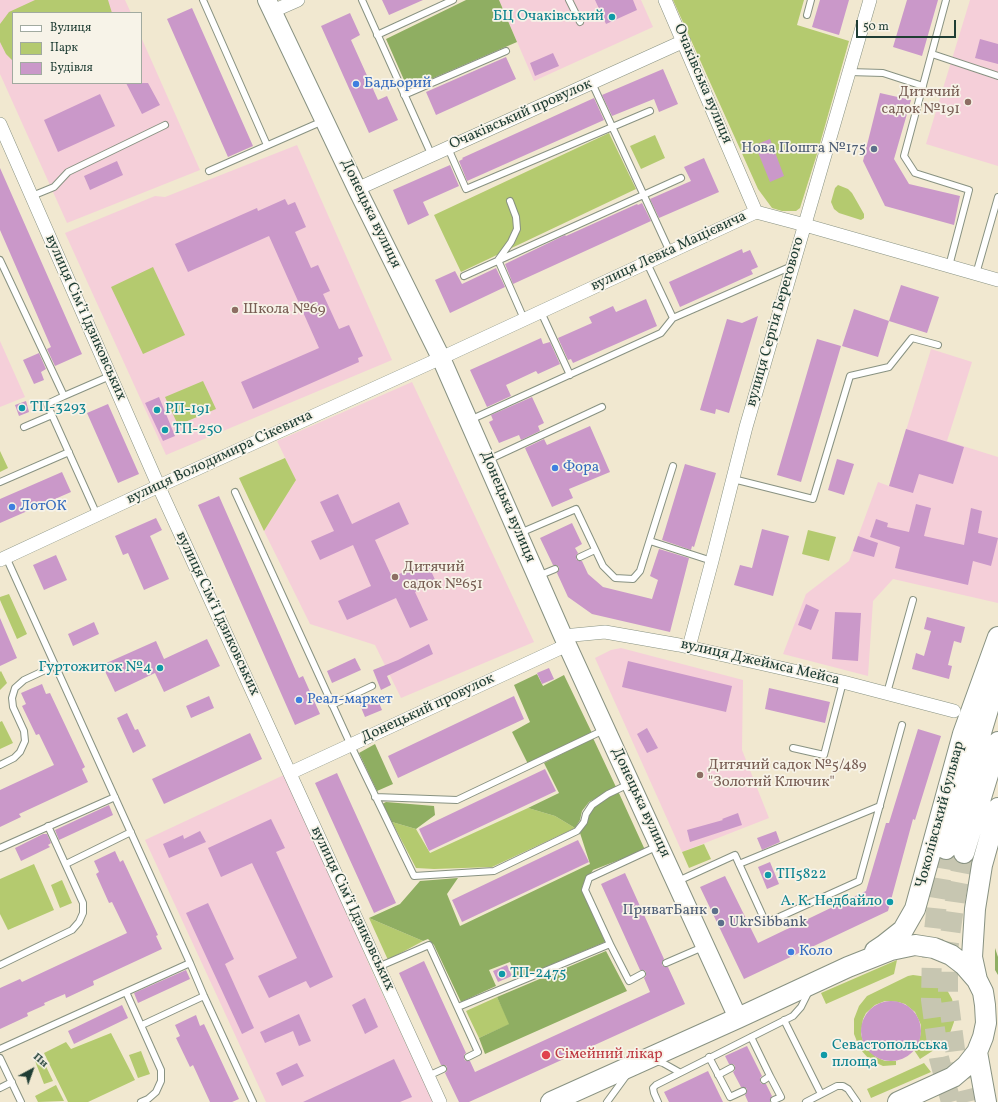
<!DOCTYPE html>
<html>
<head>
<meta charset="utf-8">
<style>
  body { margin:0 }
  #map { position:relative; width:998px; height:1102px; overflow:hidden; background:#f1e8d0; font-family:Vollkorn,serif }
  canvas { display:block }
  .legend { position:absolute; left:12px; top:12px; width:130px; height:72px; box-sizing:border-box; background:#f7f3e8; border:1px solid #a1aaa0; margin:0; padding:5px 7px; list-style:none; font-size:12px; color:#1f3d34 }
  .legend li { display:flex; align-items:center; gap:8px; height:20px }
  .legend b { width:20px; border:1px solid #a1aaa0 }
  .north { position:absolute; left:12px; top:1050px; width:40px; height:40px; -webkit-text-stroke:3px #f7f3e8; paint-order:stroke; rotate:41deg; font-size:11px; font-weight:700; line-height:16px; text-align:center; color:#1f3d34 }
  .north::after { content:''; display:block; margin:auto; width:14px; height:18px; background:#1f3d34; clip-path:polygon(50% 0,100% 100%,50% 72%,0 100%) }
  .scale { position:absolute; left:856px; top:20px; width:100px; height:18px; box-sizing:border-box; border:2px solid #1f3d34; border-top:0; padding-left:5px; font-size:12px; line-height:14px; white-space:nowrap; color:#1f3d34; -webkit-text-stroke:3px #f7f3e8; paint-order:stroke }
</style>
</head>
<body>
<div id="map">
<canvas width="998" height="1102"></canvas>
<ul class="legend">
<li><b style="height:5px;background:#fff"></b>Вулиця</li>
<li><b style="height:11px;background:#b4ca6f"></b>Парк</li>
<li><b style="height:11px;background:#ca98c9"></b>Будівля</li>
</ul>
<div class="north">Пн</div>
<div class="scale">50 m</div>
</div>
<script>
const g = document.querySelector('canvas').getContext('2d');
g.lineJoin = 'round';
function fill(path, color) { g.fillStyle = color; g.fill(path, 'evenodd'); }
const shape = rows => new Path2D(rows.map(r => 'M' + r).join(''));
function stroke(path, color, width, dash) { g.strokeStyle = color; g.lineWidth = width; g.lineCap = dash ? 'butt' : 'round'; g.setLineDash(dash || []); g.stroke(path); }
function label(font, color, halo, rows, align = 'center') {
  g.font = font + ' Vollkorn,serif'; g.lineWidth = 3.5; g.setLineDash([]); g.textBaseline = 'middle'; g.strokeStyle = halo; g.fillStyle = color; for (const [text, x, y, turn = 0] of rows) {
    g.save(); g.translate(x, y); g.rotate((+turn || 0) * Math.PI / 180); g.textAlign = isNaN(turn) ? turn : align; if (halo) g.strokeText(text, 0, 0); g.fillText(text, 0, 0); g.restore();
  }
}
const built = shape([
  [0,0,125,0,131,13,13,13,13,83,141,83,141,37,200,170,67,223,0,74],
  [499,0,641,0,653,27,534,81],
  [970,0,998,0,998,166,926,144],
  [297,145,392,360,166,455,65,233,155,196,165,197],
  [0,341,25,397,0,407],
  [931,349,972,362,947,441,998,457,998,603,893,579,873,601,868,676,783,654,806,594,849,561,878,482,889,486],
  [412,382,534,642,401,698,375,645,310,624,264,531,296,480,277,441],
  [621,648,743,680,742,750,769,818,682,852,595,658,611,650],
  [286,774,374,976,433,1102,266,1102,145,840]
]);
const green = shape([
  [35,0,108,0,112,13,13,13,12,60,6,54,0,42,0,24,9,12],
  [673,0,804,0,797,25,849,41,817,154,800,208,796,211,782,211,772,208,758,189],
  [609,133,636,189,461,272,434,215],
  [655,135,665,158,641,169,630,146],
  [838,185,848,189,852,193,864,214,864,218,861,220,839,213,834,209,831,202,835,188],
  [153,267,185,335,143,354,111,287],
  [203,381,216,409,178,425,165,397],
  [0,451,8,468,0,472],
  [285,458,296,480,264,531,239,478],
  [808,530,836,537,829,561,802,554],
  [9,594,27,634,17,639,0,600,0,597],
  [1,671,7,683,0,690,0,672],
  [2,721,13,743,0,749,0,722],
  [528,808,555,816,575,828,492,867,434,869,416,868,392,822,416,829,430,853],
  [704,844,711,859,689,868,682,852],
  [34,864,54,910,8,930,0,914,0,879],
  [62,880,72,903,60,908,51,885],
  [369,918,423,941,388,960],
  [897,960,894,974,826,1004,821,993],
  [913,975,928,977,937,982,947,990,952,999,955,1011,954,1022,950,1033,943,1042,934,1050,920,1059,914,1050,918,1046,921,1032,921,1025,915,1012,905,1004,898,1002,885,1001,875,1005,866,1013,863,1019,861,1034,865,1047,876,1057,885,1061,896,1061,896,1065,883,1066,870,1060,860,1049,854,1034,854,1019,859,1006,867,996,908,976],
  [497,997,510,1024,479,1038,466,1011],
  [111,1033,135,1080,88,1102,68,1102,44,1053,66,1042,71,1049],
  [141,1051,150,1074,138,1078,129,1055],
  [42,1058,53,1081,44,1084,35,1061],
  [924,1063,931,1072,871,1098,867,1089],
  [56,1085,64,1101,38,1102,35,1096]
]);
const forest = shape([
  [466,0,499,0,517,42,408,89,386,39],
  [537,674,543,686,564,675,592,733,528,764,512,732,530,722,514,685],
  [593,738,616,787,589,802,582,811,580,820,575,828,555,816,528,808,559,793,544,763],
  [375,744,393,784,377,791,359,753],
  [618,791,645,850,593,870,582,887,605,942,517,979,510,962,489,970,496,986,461,1002,434,945,428,939,423,941,369,918,400,904,420,881,458,878,447,894,460,926,590,864,580,833,586,823,587,816,593,808],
  [386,802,434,806,435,815,416,829,392,822,382,804],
  [995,948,998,957,998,975,995,970],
  [606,951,627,991,485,1054,479,1038,509,1024,497,997]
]);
const building = shape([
  [382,0,423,0,389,15],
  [595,0,633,0,637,10,606,24],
  [820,0,849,0,839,35,812,27],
  [907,0,938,0,922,56,893,47],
  [192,8,253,146,228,157,167,19],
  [350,13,360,35,351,40,378,100,387,96,398,120,369,133,321,26],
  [980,39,998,44,998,64,975,58],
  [553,53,559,66,535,76,530,63],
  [506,57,516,79,436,115,426,92],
  [663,69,678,104,659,112,654,99,612,116,602,95],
  [126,83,148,83,160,105,142,114],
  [880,93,911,100,894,159,909,184,960,196,954,225,885,206,863,161],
  [100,94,115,126,58,152,44,120],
  [594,98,604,120,467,181,459,161,463,159,462,158],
  [770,139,784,176,770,182,755,145],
  [704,158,719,192,659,218,650,199,691,181,684,167],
  [117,161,123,175,90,190,84,176],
  [450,165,459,186,423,202,429,215,408,225,393,190],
  [0,168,82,354,55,366,47,349,51,347,0,230],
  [285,199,288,205,295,202,306,227,295,232,311,268,318,265,330,291,323,294,339,329,349,325,363,356,358,358,359,362,253,409,241,382,319,348,269,236,188,272,175,244,257,208,258,211],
  [642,203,651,221,513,284,505,264,565,235,566,236,637,204,638,205],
  [742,249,743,253,750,250,758,267,751,270,753,274,680,307,669,282],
  [496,268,505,287,450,313,435,280,455,271,462,284],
  [901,285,939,297,927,333,889,321],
  [646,299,657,326,573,363,571,359,568,360,558,338,592,323,589,317,613,306,616,312],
  [854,309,889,321,878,357,842,346],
  [758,316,729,413,716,409,715,414,700,410,727,319,742,323],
  [541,338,543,344,550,342,560,364,538,374,536,371,506,385,511,396,487,407,470,370],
  [817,339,841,346,801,482,777,475],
  [39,353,46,369,41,372,44,380,34,384,23,360],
  [159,397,175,436,163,441,145,403],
  [532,397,544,423,538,426,540,431,521,440,519,435,499,443,489,422,493,420,491,415],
  [26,401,29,412,19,416,15,405],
  [108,404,139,474,118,483,87,413],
  [590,426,610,472,569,489,573,498,552,507,525,448,544,439,547,445],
  [906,429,964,447,953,484,919,474,913,493,889,486],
  [837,459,854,464,844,495,828,490],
  [685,464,716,473,694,547,692,546,691,550,662,540],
  [62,472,71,492,0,523,0,499],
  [338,494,352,524,399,502,409,524,375,540,392,577,427,562,436,582,415,592,428,620,410,628,396,598,347,620,338,601,371,586,353,545,320,560,311,541,334,531,320,502],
  [219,496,299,678,303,676,320,714,295,725,198,505],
  [916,504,931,508,924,536,964,545,971,508,982,511,978,533,998,538,991,566,973,561,968,585,895,568,900,547,870,537,876,519,888,523,887,527,909,532],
  [156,518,162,530,150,536,169,579,144,590,128,553,123,555,115,536],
  [572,523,582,544,575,548,578,553,576,556,576,559,579,561,582,561,588,574,603,587,652,599,658,580,650,576,659,549,689,558,670,632,592,614,568,597,557,573,559,570,559,567,556,565,553,565,540,538],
  [762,529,789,536,773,596,734,585,740,565,752,568],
  [858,536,878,543,874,557,853,551],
  [56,555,67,580,44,590,33,565],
  [806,604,819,610,811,630,798,625],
  [835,612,861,613,858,661,832,659],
  [927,617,965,627,961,643,954,641,948,665,952,666,949,679,912,669,916,653,924,656,931,631,924,629],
  [0,618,17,658,0,666],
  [94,622,99,634,73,646,68,634],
  [207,639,220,666,164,692,155,673,115,692,102,665,156,641,164,659],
  [429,644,433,654,387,676,391,685,381,690,373,670,398,660],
  [355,658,361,670,332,683,327,671],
  [628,661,732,686,726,712,622,687],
  [549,668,554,679,542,684,537,673],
  [42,684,46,694,50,693,85,767,82,769,88,782,19,814,21,817,0,827,0,790,54,765,39,734,36,735,22,706,26,704,21,693],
  [769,688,830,702,825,723,765,709],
  [209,696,214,708,191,718,186,706],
  [514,696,524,719,398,778,388,756],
  [377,698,382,710,365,717,360,705],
  [127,713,135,730,138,729,146,746,133,753,117,718],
  [647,728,658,748,647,753,637,734],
  [918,729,941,736,915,820,913,819,888,911,744,979,700,887,725,876,758,943,866,891,886,823,889,823],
  [250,733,262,759,164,804,152,779],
  [545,769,556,791,429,851,419,829],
  [337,773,396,903,374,913,315,783],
  [109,805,113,815,59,840,55,830],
  [738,813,742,825,690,842,687,830,723,820,722,819],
  [271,819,285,848,276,852,333,977,310,988,306,981,269,998,258,976,297,958,252,863,221,877,208,848],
  [200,831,206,842,169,858,163,844,183,835,184,839],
  [776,831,780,842,762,850,757,838],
  [43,834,47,834,51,843,48,845,50,847,21,861,15,848],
  [578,840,589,862,462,922,452,900],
  [115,851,120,862,123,860,158,935,156,936,162,949,93,981,94,985,66,998,65,994,44,1003,45,1005,27,1013,28,1016,0,1029,0,988,20,979,22,982,127,933,112,902,109,903,96,874,99,872,94,861],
  [770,862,779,884,767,889,758,867],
  [625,873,664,959,662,962,662,965,665,967,668,967,685,1004,469,1102,459,1102,445,1073,447,1071,447,1067,445,1065,441,1065,399,973,424,961,466,1053,464,1055,464,1059,466,1061,470,1061,475,1072,650,992,644,978,646,976,646,972,644,970,640,970,601,884],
  [208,903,234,959,225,964,254,1028,242,1034,186,913],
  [507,965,512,976,498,982,493,971],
  [186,970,190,979,138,1003,134,993],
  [365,998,378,1027,365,1034,352,1005],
  '861 1031a30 30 0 1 1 60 0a30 30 0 1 1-60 0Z',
  [122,1005,128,1018,74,1044,68,1031],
  [299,1014,311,1041,299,1046,293,1031,265,1043,260,1032],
  [196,1015,200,1026,204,1024,239,1099,232,1102,210,1102,193,1065,190,1067,176,1038,180,1036,175,1025],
  [747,1046,762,1076,760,1078,760,1082,762,1084,766,1084,772,1096,770,1099,770,1102,748,1102,745,1095,747,1092,747,1089,744,1087,741,1087,733,1072,735,1070,735,1066,733,1064,729,1064,725,1056],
  [394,1059,412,1097,400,1102,303,1102],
  [297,1063,304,1076,282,1086,276,1073],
  [708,1071,723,1102,669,1102,664,1092]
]);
const primaryTunnel = shape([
  [946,849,937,903,932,950,931,1000,939,1058,951,1102],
  [964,853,955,900,948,950,948,996,956,1057,967,1102]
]);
const lane = shape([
  [203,0,267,145],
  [362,0,432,156],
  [569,0,580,22],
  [946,0,904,156,915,173,969,190,949,266],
  [807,15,811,0],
  [377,35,453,0],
  [932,54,998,76],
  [849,72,883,73,923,86],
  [592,83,670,252],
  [404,95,506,51],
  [448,148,466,189,650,111],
  [209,171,323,121],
  [32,196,54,187,68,172,165,125],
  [510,201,516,217,517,229,511,242,498,260,524,319],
  [0,260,64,396,110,376],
  [647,263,673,318],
  [976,274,998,197],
  [464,276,681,178],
  [541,312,570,375],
  [64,396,47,404,97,515],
  [470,420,661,333,673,318,792,266],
  [24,427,52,415],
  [488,460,602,407],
  [733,479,813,499,850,376,889,367,912,338,938,345],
  [0,482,69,452],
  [235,492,354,752,414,876,494,871,577,831,584,822,586,814,592,805,608,794,629,784],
  [520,533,576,509,603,566,615,578,633,579,640,571,673,466],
  [650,541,712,561],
  [6,557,190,963,204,996,253,1102],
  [580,557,595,550],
  [538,576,555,569],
  [887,693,913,600],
  [332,705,372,686],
  [793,748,824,755,843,682],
  [0,765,14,758,20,752,25,741,24,731,13,707,12,698,15,688,24,680,54,666],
  [375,797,457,800,604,730],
  [0,848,115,797],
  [66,864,131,832],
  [739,864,880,806],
  [678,881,735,855,766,923,859,881,902,725],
  [610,944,585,890,589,878,658,846],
  [666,963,703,947],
  [0,965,72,930,79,922,83,913,83,903,48,826],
  [378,967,429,945,478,1052,468,1057],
  [126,992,161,1070,161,1081,156,1092,148,1099,141,1102],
  [458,1007,610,944,629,981,642,974],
  [784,1020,821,1094],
  [142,1025,204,996],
  [751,1037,770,1076,764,1080],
  [0,1049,190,963],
  [709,1057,730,1097,743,1091],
  [0,1058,21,1102],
  [656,1061,663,1063,679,1072],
  [718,1075,731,1068],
  [428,1076,443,1069],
  [770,1076,781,1097,774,1100],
  [0,1088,12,1082],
  [607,1102,626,1076],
  [658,1102,654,1093,653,1088,656,1085,793,1016,801,1007,809,991],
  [806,1102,837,1086,843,1086,848,1089,857,1102]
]);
const street = shape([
  [665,0,756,212],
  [273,11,298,0],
  [0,124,163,496,440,1102],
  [357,189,684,41],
  [0,560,159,486,441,358,756,212,805,225,998,280],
  [563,636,605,632,679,645,843,682,954,711],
  [689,647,712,561,746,427,870,0],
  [290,773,567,645]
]);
const secondary = shape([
  [267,0,357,189,441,358,563,636,738,1018]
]);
const primary = shape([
  [946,849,998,676],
  [964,853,998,742],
  [875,951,884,945,903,930,915,909,963,734,998,637],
  [977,980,972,957,975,909,982,865,998,808],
  [977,1052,986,1102],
  [551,1102,738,1018,848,967,891,950,915,945,934,948,951,955,964,965,977,980,983,992,985,1005,986,1023,983,1037,977,1052,966,1066,953,1077,898,1102]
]);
const markers = [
  [612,17,4,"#0f9aa8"],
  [356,84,4,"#3f7fe0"],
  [968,102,4,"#8d6e63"],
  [874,149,4,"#5c6f8a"],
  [235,310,4,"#8d6e63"],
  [22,408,4,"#0f9aa8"],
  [157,410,4,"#0f9aa8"],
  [165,430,4,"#0f9aa8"],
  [555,468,4,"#3f7fe0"],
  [12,507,4,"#3f7fe0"],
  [395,577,4,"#8d6e63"],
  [160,668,4,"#0f9aa8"],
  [299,700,4,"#3f7fe0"],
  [700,775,4,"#8d6e63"],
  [768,875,4,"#0f9aa8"],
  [890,902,4,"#0f9aa8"],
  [715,911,4,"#5c6f8a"],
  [721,923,4,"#5c6f8a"],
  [791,952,4,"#3f7fe0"],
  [502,974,4,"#0f9aa8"],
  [546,1055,5,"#e0444e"],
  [824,1055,4,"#0f9aa8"]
];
const cultureNames = [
  ["БЦ Очаківський",604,17,"right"],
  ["ТП-3293",30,408],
  ["РП-191",165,410],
  ["ТП-250",173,430],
  ["Гуртожиток №4",152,668,"right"],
  ["ТП5822",776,875],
  ["А. К. Недбайло",882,902,"right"],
  ["ТП-2475",510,974],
  ["Севастопольська",832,1046],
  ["площа",832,1063]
];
const shopNames = [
  ["Бадьорий",364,84],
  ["Фора",563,468],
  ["ЛотОК",20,507],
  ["Реал-маркет",307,700],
  ["Коло",799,952]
];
const streetNames = [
  ["Очаківська вулиця",702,84,67],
  ["Очаківський провулок",521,115,-24],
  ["Донецька вулиця",370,214,64],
  ["вулиця Левка Мацієвича",669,252,-25],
  ["вулиця Сімʼї Ідзиковських",85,318,66],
  ["вулиця Сергія Берегового",776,322,-74],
  ["вулиця Володимира Сікевича",220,458,-25],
  ["Донецька вулиця",507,507,67],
  ["вулиця Сімʼї Ідзиковських",217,614,65],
  ["вулиця Джеймса Мейса",760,663,13],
  ["Донецький провулок",428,709,-25],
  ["Донецька вулиця",640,803,65],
  ["Чоколівський бульвар",941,815,-75],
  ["вулиця Сімʼї Ідзиковських",352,909,65]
];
const educationNames = [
  ["Дитячий",960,93,"right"],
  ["садок №191",960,110,"right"],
  ["Школа №69",243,310],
  ["Дитячий",403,568],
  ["садок №651",403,585],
  ["Дитячий садок №5/489",708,766],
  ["\"Золотий Ключик\"",708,783]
];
const serviceNames = [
  ["Нова Пошта №175",866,149],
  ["ПриватБанк",707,911],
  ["UkrSibbank",729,923,"left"]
];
const healthNames = [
  ["Сімейний лікар",555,1055]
];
fill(built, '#f5cfd9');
fill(green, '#b4ca6f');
fill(forest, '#8fae62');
fill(building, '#ca98c9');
stroke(primaryTunnel, '#c7c6b1', 20, [20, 10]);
stroke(lane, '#889282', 8);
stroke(street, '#889282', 14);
stroke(secondary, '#889282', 20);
stroke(primary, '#889282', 22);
stroke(lane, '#fff', 6);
stroke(street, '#fff', 13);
stroke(secondary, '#fff', 18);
stroke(primary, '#fff', 20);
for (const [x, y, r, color] of markers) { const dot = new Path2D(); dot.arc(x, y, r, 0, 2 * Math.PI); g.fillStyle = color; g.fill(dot); stroke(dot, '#f7f3e8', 1.5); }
label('15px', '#0d838f', '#f7f3e8', cultureNames, 'left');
label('15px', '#366cbe', '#f7f3e8', shopNames, 'left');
label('15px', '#1f3d34', '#f7f3e8', streetNames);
label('15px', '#785e54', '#f7f3e8', educationNames, 'left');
label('15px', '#4e5e75', '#f7f3e8', serviceNames, 'right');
label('15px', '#be3a42', '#f7f3e8', healthNames, 'left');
</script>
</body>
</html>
